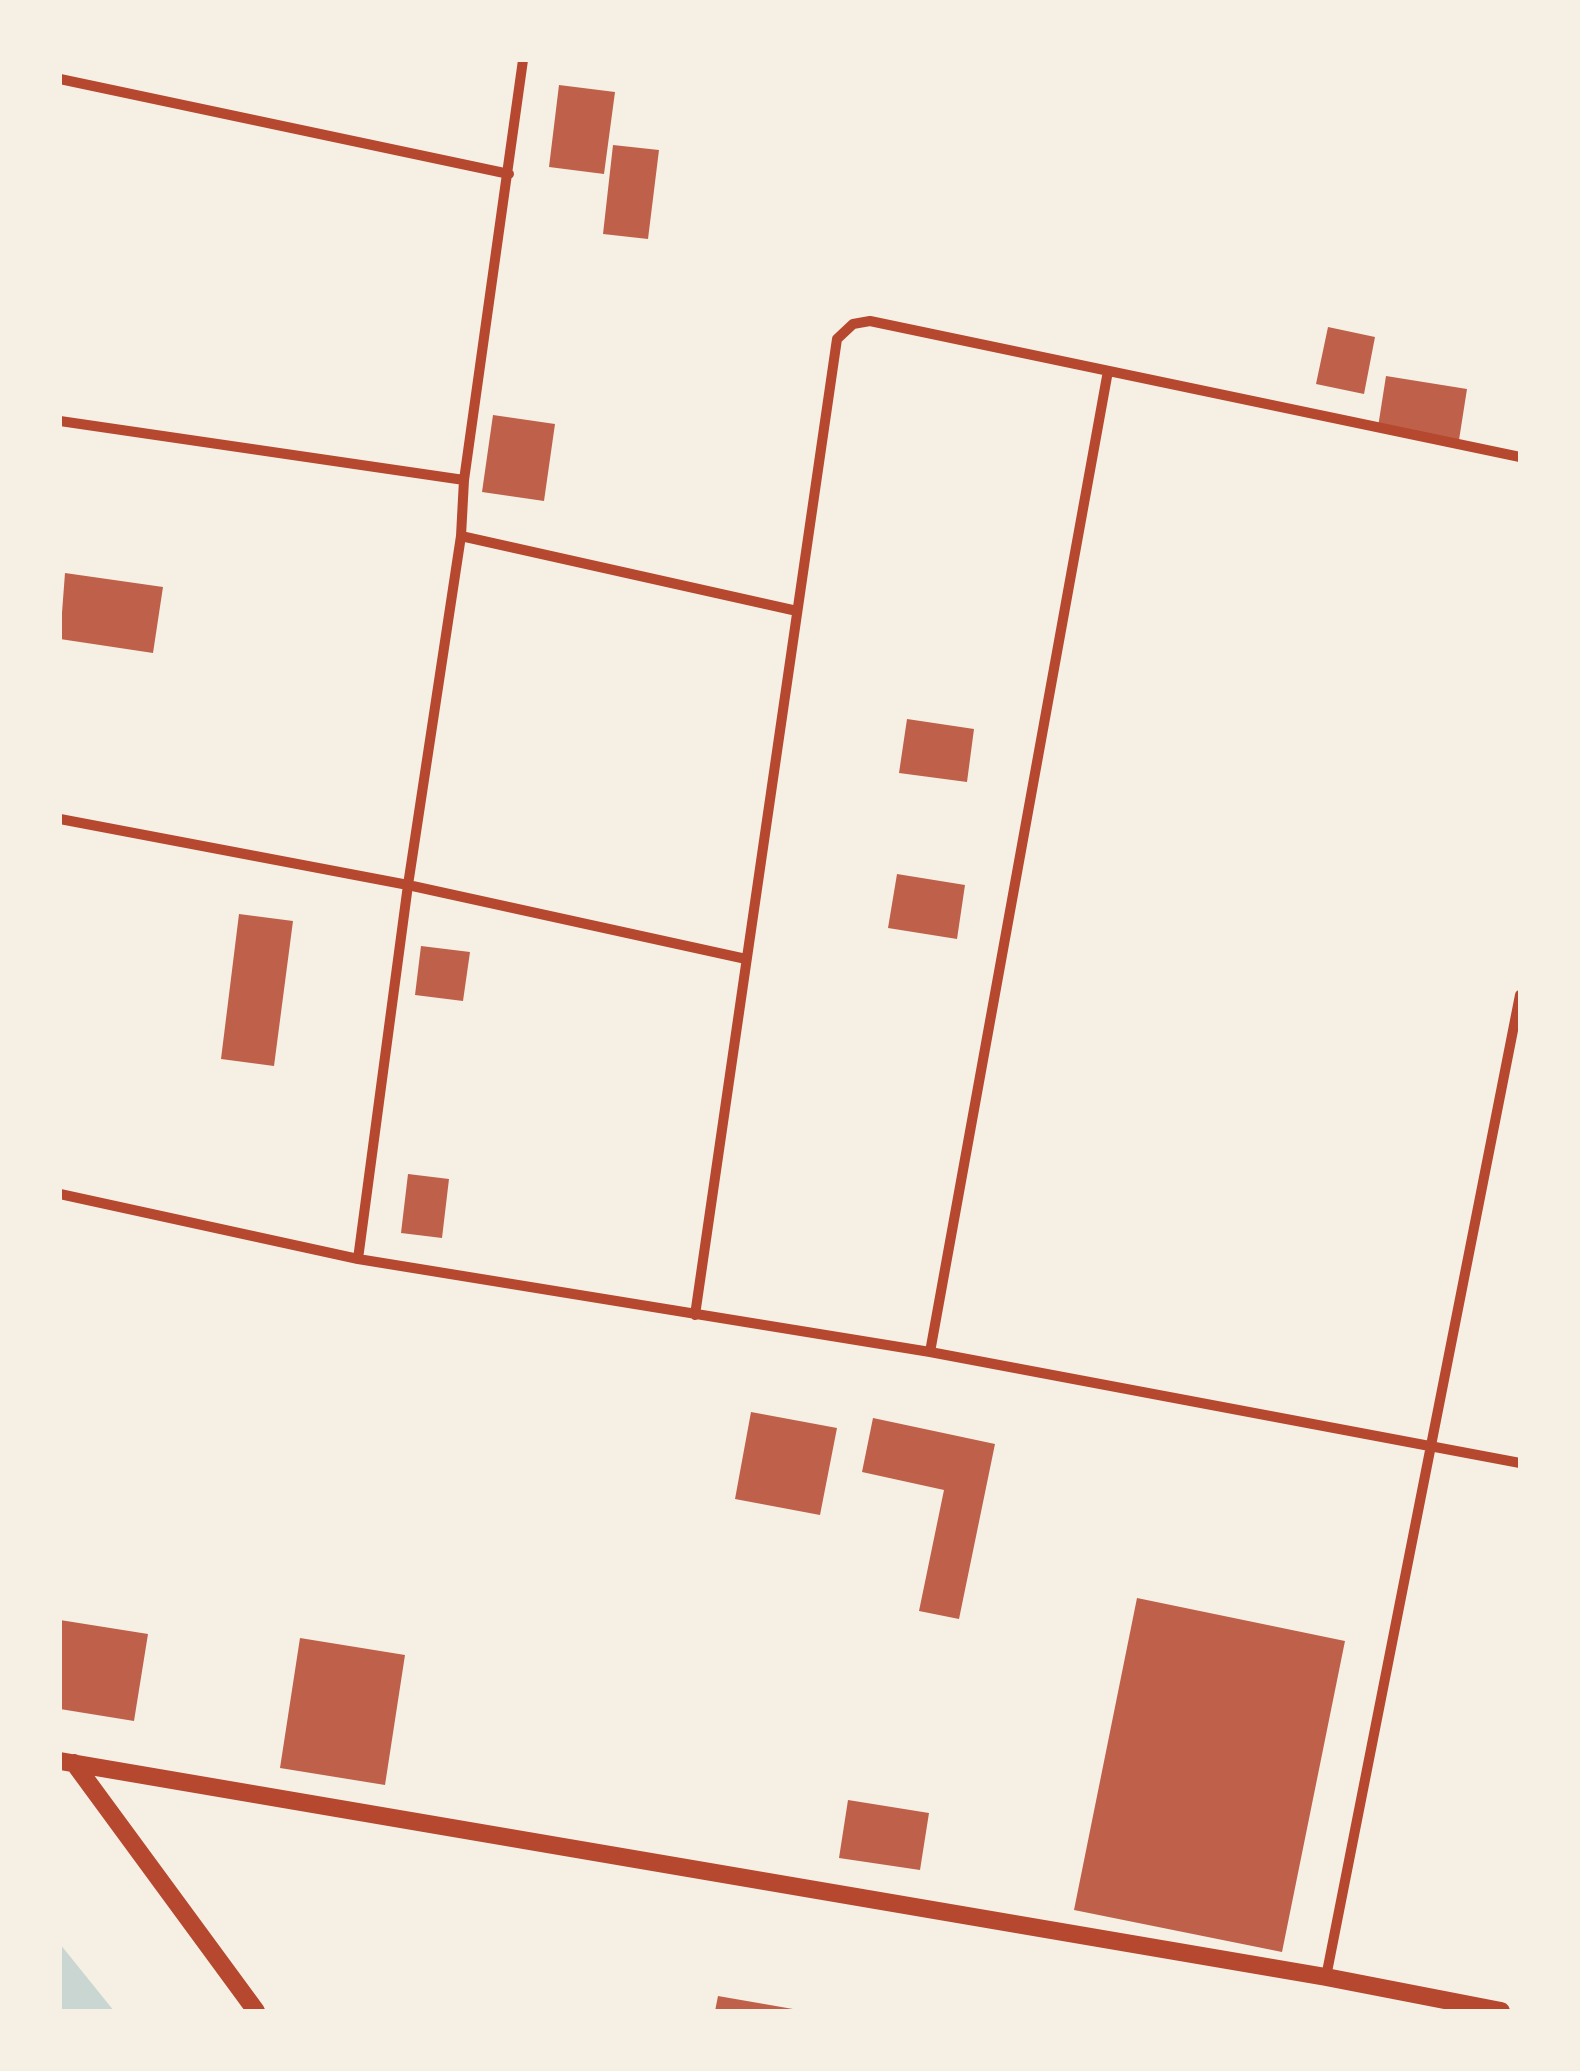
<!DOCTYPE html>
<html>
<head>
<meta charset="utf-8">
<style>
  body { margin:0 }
  #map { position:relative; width:1580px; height:2071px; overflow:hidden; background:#f6efe4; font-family:"Asap Condensed",sans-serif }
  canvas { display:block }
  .frame { position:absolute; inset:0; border:62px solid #f6efe4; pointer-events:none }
</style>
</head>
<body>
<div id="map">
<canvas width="1580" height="2071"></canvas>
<div class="frame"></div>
</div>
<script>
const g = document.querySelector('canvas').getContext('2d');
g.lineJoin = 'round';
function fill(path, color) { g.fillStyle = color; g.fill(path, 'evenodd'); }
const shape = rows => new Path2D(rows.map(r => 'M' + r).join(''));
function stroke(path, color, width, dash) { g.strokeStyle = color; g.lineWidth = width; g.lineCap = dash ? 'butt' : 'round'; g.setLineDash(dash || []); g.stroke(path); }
const water = shape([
  [60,1944,114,2011,60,2011]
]);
const building = shape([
  [559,85,615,92,604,174,549,167],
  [613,145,659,150,648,239,603,234],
  [1328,327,1375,337,1364,394,1316,384],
  [1386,376,1467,389,1459,440,1378,427],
  [493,415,555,424,544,501,482,492],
  [65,573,163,587,153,653,60,639],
  [907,719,974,729,967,782,899,773],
  [897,874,965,885,957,939,888,928],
  [239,914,293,921,274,1066,221,1059],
  [421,946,470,952,463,1001,415,995],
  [408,1174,449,1179,442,1238,401,1233],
  [751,1412,837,1428,820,1515,735,1499],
  [873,1418,995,1444,959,1619,919,1611,944,1490,862,1472],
  [1137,1598,1345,1641,1282,1952,1074,1910],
  [60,1620,148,1634,134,1721,60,1709],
  [300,1638,405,1655,385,1785,280,1768],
  [848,1800,929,1813,920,1870,839,1858],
  [718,1996,793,2009,793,2011,715,2011]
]);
const minor = shape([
  [60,79,509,174],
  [60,421,464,480],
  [461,536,797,611],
  [60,819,408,885,746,959],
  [60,1194,358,1259,930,1352,1520,1463],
  [358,1259,408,885,461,536,464,480,523,60],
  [695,1315,837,339,853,324,870,321,1520,457],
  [930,1352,1108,371],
  [1326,1977,1520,995]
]);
const tertiary = shape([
  [60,1761,1326,1977,1501,2011],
  [74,1763,256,2011]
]);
fill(water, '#c9d6d2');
fill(building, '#bf614a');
stroke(minor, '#b5482f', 10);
stroke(tertiary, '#b5482f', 18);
</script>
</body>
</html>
